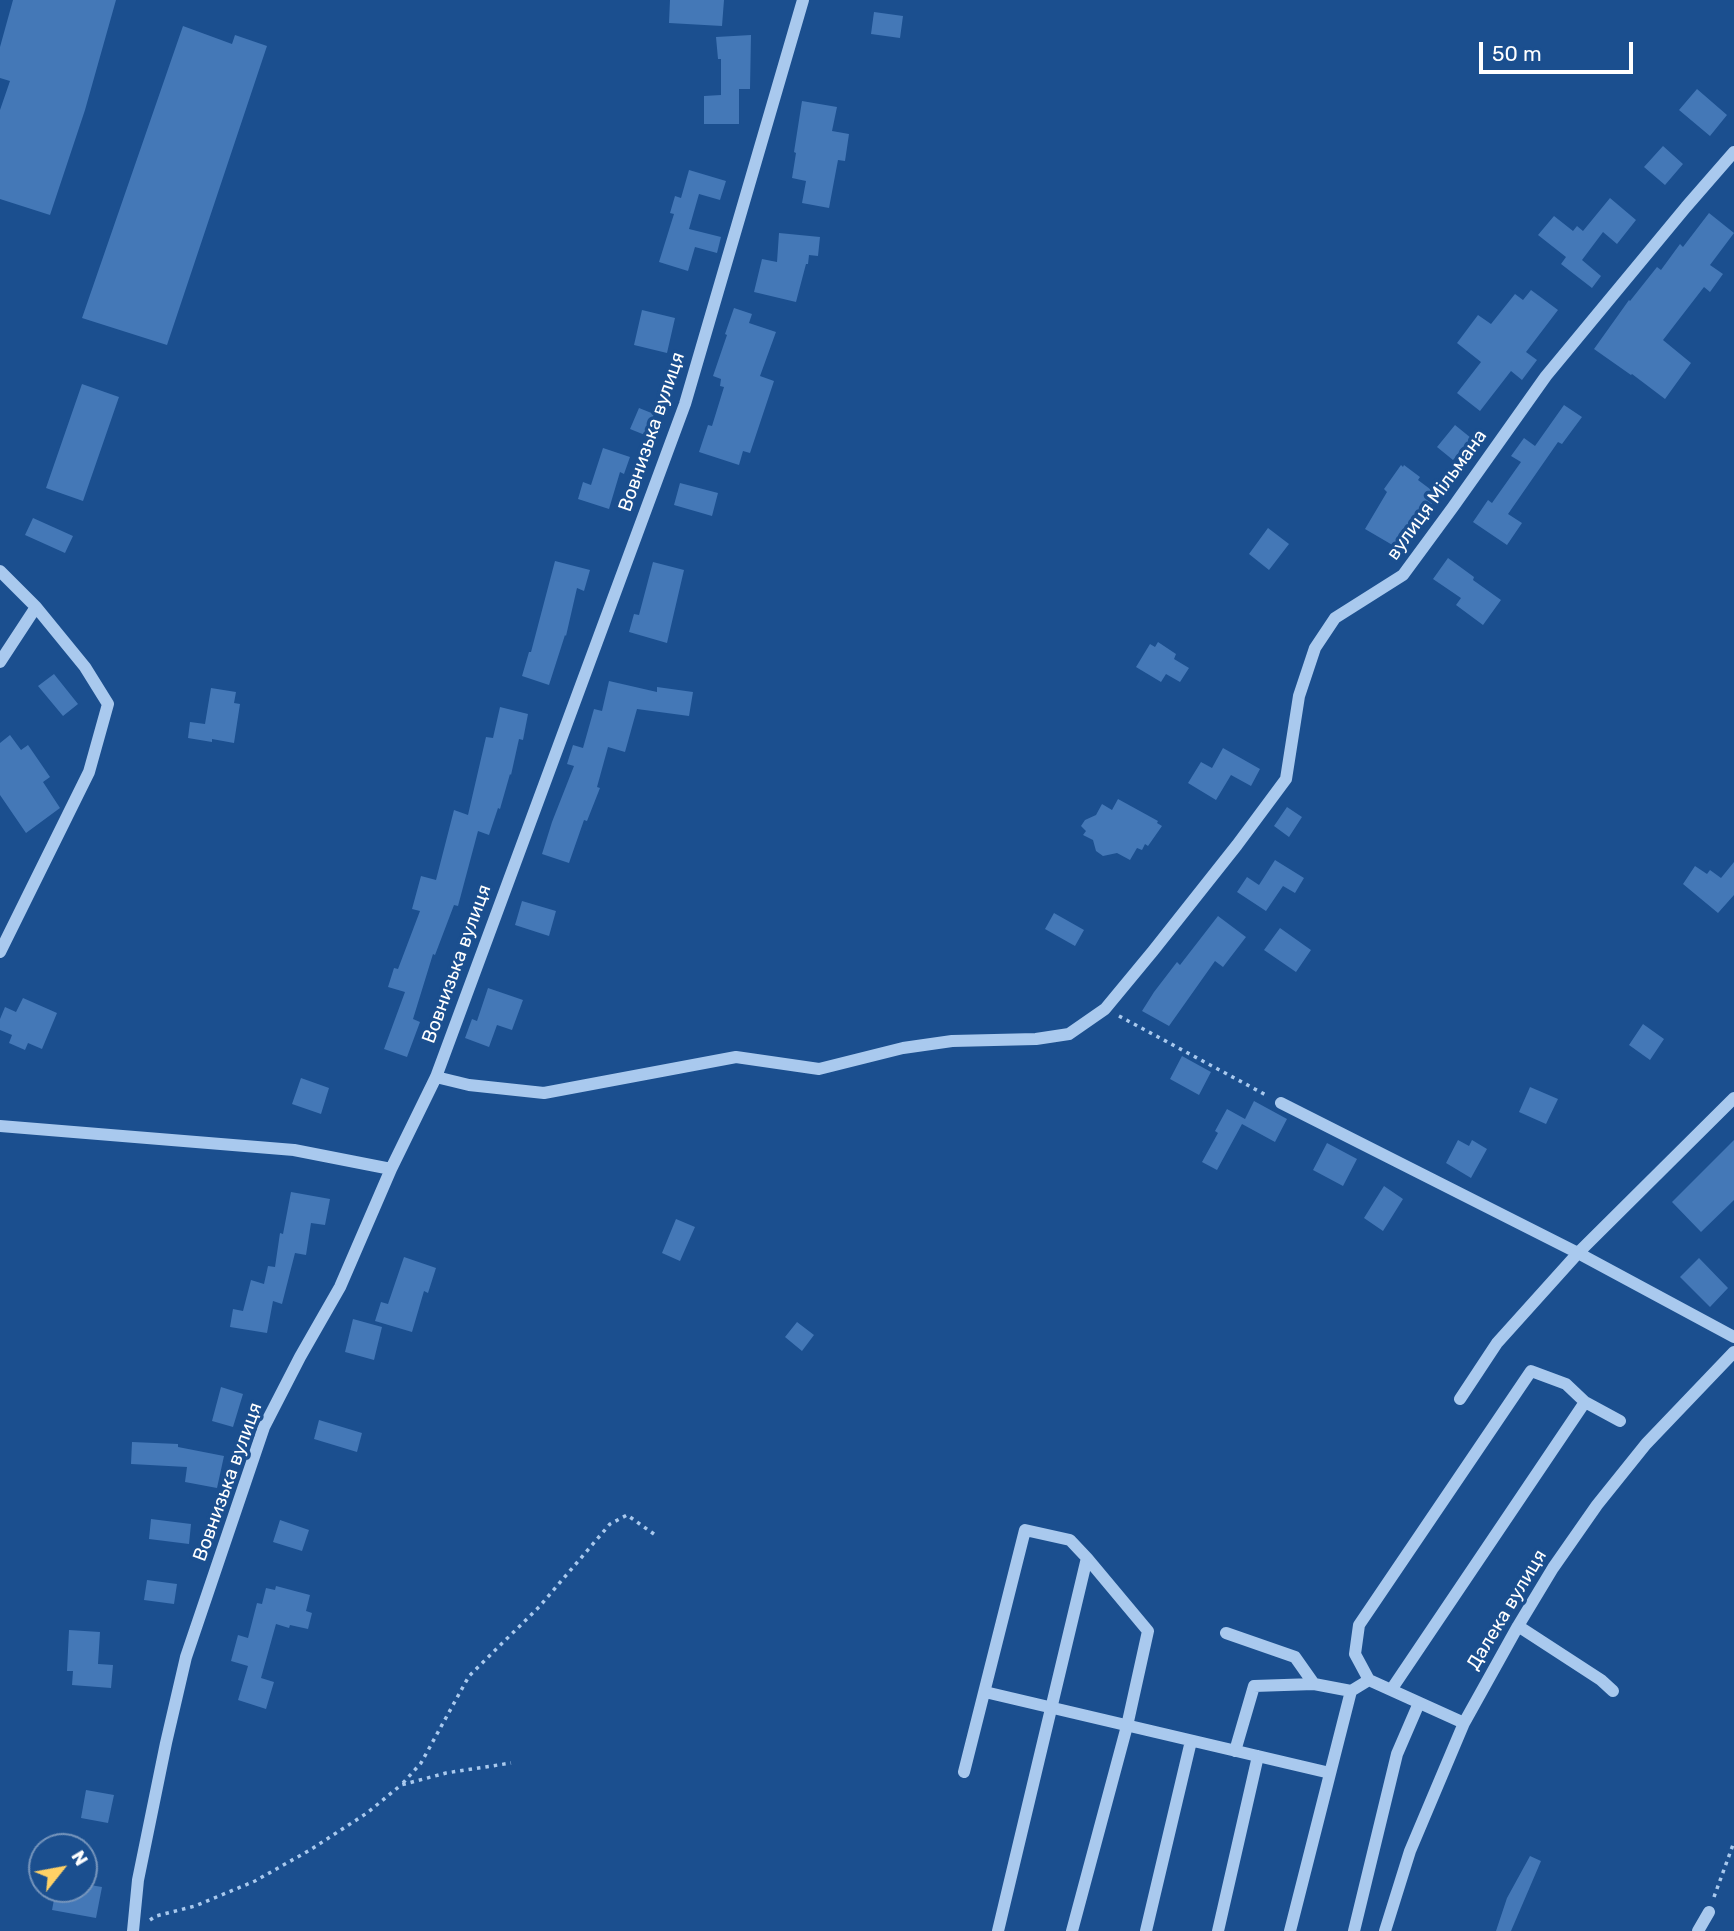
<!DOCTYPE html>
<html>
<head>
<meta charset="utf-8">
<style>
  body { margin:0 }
  #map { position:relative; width:1734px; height:1931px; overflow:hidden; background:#1b4f8f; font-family:Rubik,sans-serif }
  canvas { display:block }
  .north { position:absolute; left:28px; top:1833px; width:70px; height:70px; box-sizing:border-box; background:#1b4f8f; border:2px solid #7695bc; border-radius:50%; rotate:59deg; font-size:19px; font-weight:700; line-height:28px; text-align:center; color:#fff }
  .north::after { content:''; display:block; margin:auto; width:24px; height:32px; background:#ffd166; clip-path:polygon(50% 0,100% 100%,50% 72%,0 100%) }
  .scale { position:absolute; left:1479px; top:42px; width:154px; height:32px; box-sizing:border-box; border:4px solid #fff; border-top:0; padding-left:9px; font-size:21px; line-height:24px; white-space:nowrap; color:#fff; -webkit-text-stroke:5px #1b4f8f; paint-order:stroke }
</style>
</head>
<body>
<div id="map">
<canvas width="1734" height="1931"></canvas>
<div class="north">N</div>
<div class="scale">50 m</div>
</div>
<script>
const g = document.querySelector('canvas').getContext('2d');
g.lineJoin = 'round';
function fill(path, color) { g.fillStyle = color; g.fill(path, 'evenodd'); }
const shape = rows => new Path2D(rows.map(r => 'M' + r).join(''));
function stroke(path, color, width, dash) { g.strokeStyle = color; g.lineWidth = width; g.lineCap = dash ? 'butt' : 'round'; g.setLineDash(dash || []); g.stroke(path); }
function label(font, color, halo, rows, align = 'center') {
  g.font = font + ' Rubik,sans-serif'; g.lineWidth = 7; g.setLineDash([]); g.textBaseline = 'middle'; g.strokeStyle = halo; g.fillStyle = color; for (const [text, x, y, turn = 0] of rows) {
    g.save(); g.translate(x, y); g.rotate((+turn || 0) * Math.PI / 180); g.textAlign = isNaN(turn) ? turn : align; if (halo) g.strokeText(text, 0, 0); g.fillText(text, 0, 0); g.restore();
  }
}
const building = shape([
  [13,0,116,0,85,110,50,215,0,199,0,110,10,81,0,78,0,47],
  [670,0,724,0,722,26,669,23],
  [874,12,903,16,900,38,871,34],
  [183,26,232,44,235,35,267,46,167,345,82,318],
  [751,35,750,89,739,89,739,124,704,124,704,96,721,95,721,59,718,59,716,37],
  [1697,89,1727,115,1710,136,1679,110],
  [802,101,837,107,832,131,849,134,845,161,838,160,829,208,802,203,806,181,792,178,796,153,794,152],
  [1663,146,1683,164,1665,185,1644,167],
  [689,170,726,181,720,200,699,194,689,229,721,237,717,253,695,247,688,271,659,262,674,214,670,213,675,196,681,198],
  [1610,198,1636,220,1617,244,1603,232,1582,260,1601,276,1592,288,1561,264,1566,257,1538,235,1554,216,1573,231,1577,226,1583,231],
  [1709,213,1734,233,1710,265,1723,274,1710,292,1704,287,1663,340,1691,363,1665,399,1632,374,1631,375,1594,349,1629,300,1630,301,1657,267,1661,270,1680,244,1683,247],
  [779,233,820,237,818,256,809,255,808,264,806,264,796,302,754,292,762,259,777,262],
  [1531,290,1558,310,1526,352,1537,360,1522,380,1511,371,1480,411,1457,393,1481,362,1457,343,1478,315,1491,324,1515,294,1523,300],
  [734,308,752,314,749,323,776,332,760,376,774,381,750,453,743,451,739,465,699,452,708,425,712,426,724,387,720,386,721,379,713,376,727,335,725,334],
  [642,310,675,318,667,353,634,345],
  [82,384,119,397,83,501,46,488],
  [1564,405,1582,417,1562,444,1558,442,1508,514,1522,523,1507,545,1473,522,1488,500,1492,503,1521,462,1511,456,1524,438,1535,446],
  [639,408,654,414,645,435,630,429],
  [1455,425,1471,438,1453,460,1437,447],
  [603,448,630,457,624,474,620,472,609,509,578,499,583,482,591,485],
  [1401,465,1403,467,1404,465,1420,477,1418,480,1438,495,1424,515,1422,514,1401,550,1365,529,1387,492,1384,489],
  [680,483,718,493,712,516,674,505],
  [33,518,73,536,65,553,25,535],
  [1268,528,1289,544,1269,570,1249,554],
  [1448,558,1474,577,1473,580,1501,600,1483,625,1456,605,1461,598,1433,579],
  [555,561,590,570,584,591,577,588,566,636,565,635,549,685,522,676,529,652,531,652],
  [653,562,684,570,667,643,629,632,634,614,639,615],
  [1158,642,1176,654,1174,659,1189,668,1180,682,1166,674,1161,682,1136,667,1150,644,1155,647],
  [54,674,78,704,63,716,38,686],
  [609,681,657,692,657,687,693,692,689,716,637,709,625,752,608,747,597,787,600,788,587,821,584,820,569,863,542,854,552,822,574,766,567,764,573,745,583,748,594,709,602,711],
  [211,688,236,692,234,703,240,704,234,743,212,739,212,742,188,738,190,722,205,724],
  [500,707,528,714,523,740,519,739,511,775,510,774,500,809,498,808,489,835,478,831,458,906,454,905,435,955,433,954,413,1019,420,1022,407,1057,384,1049,405,992,388,987,394,968,398,969,420,911,412,909,421,876,436,880,454,810,468,815,486,737,493,738],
  [10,735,21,750,28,745,50,777,43,782,60,808,26,833,0,795,0,743],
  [1223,748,1260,769,1251,786,1231,775,1216,800,1188,783,1201,762,1212,768],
  [1118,799,1158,821,1157,823,1162,826,1148,846,1145,844,1142,850,1137,848,1130,860,1117,853,1103,856,1096,851,1093,840,1083,835,1086,831,1081,826,1085,820,1096,815,1102,804,1112,810],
  [1287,807,1302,817,1289,837,1274,826],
  [1275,860,1304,878,1295,893,1283,886,1266,911,1237,892,1247,877,1259,885],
  [1734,862,1734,895,1718,913,1683,884,1695,866,1707,874,1710,870,1721,878],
  [522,901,556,911,549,936,515,925],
  [1054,913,1084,930,1075,946,1045,929],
  [1218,916,1246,937,1223,967,1215,961,1169,1026,1142,1011,1154,992,1177,962,1180,965],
  [1280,928,1311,950,1296,972,1264,950],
  [488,988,523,1000,512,1030,497,1025,489,1047,465,1038,472,1019,477,1021],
  [23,998,57,1013,42,1049,28,1043,25,1050,9,1043,12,1035,0,1030,0,1019,5,1007,16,1012],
  [1643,1024,1664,1039,1650,1060,1629,1045],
  [1182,1056,1211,1072,1199,1095,1170,1079],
  [301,1078,329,1088,321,1114,292,1104],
  [1530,1087,1558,1099,1546,1124,1519,1112],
  [1254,1101,1287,1119,1275,1142,1242,1124,1217,1170,1202,1162,1218,1133,1215,1131,1227,1109,1245,1119],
  [1458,1140,1469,1146,1472,1140,1487,1149,1471,1178,1446,1163],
  [1734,1140,1734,1200,1701,1232,1672,1202],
  [1327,1143,1357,1159,1343,1186,1313,1170],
  [1384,1186,1403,1199,1383,1231,1364,1218],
  [291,1192,330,1199,325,1225,311,1223,306,1255,295,1253,282,1304,273,1301,267,1333,230,1327,233,1309,243,1311,251,1280,264,1284,268,1266,275,1267,280,1233,283,1234],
  [676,1219,695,1227,680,1261,662,1253],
  [404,1257,436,1268,428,1293,424,1291,412,1332,375,1321,381,1302,388,1304],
  [1699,1258,1728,1288,1710,1307,1680,1277],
  [353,1319,382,1327,374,1360,345,1352],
  [797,1322,814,1335,802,1351,785,1337],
  [221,1387,243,1394,233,1427,212,1421],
  [319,1420,362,1433,357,1452,314,1439],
  [132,1442,178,1444,178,1447,224,1456,217,1488,185,1482,187,1467,131,1464],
  [151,1519,191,1524,189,1544,149,1539],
  [280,1520,309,1530,302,1551,273,1542],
  [147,1580,177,1584,174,1604,144,1600],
  [276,1586,310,1595,306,1611,312,1613,308,1629,290,1625,289,1628,276,1624,261,1678,274,1682,266,1709,238,1700,248,1666,231,1661,238,1635,248,1638,257,1603,262,1604,266,1588,275,1590],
  [69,1630,100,1632,98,1664,113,1665,111,1688,72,1685,73,1671,67,1671],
  [86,1790,114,1795,108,1823,81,1818],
  [1530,1856,1541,1861,1511,1931,1496,1931,1507,1898],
  [84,1884,102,1887,96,1918,52,1910,56,1889,84,1889]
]);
const path = shape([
  [1119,1016,1266,1095],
  [403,1783,421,1763,469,1676,539,1607,610,1524,627,1515,654,1534],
  [1714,1897,1734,1842],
  [150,1920,156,1916,195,1906,255,1881,310,1850,367,1813,401,1785,446,1773,511,1763]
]);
const minor = shape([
  [0,571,36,607,85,667,108,704,89,772,0,952],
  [0,662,36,607],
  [436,1077,469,1085,544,1093,736,1057,819,1069,903,1048,952,1041,1036,1039,1069,1034,1105,1009,1153,951,1237,845,1286,779,1299,696,1315,648,1335,618,1403,575,1453,507,1546,376,1686,207,1734,152],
  [1734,1098,1578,1253,1734,1337],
  [1281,1103,1578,1253,1497,1343,1460,1399],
  [0,1126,294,1150,391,1169],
  [1518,1626,1601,1680,1613,1691],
  [1226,1633,1295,1657,1314,1684],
  [1369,1680,1355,1654,1359,1625,1531,1371,1566,1384,1585,1402],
  [1391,1690,1585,1402,1620,1421],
  [985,1692,1330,1773],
  [1235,1751,1254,1686,1314,1684,1351,1691],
  [964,1772,1025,1530,1070,1540,1087,1558,1148,1631,1127,1726,1072,1931],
  [133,1931,138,1880,166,1743,186,1657,264,1427,300,1357,340,1287,391,1169,436,1077,685,404,803,0],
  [998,1931,1087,1558],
  [1146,1931,1191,1741],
  [1218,1931,1258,1756],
  [1290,1931,1351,1691,1369,1680,1464,1723],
  [1354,1931,1397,1754,1419,1703],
  [1385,1931,1410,1851,1464,1723,1518,1626,1553,1568,1597,1505,1646,1444,1734,1352],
  [1698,1931,1709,1912]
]);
const streetNames = [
  ["Вовнизька вулиця",652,432,-71],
  ["вулиця Мільмана",1437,495,-54],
  ["Вовнизька вулиця",457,964,-70],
  ["Вовнизька вулиця",228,1482,-70],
  ["Далека вулиця",1507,1610,-59]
];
fill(building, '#4478b7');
stroke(path, '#a9c9ee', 3.5, [3.5, 5]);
stroke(minor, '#a9c9ee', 12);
label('19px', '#fff', '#1b4f8f', streetNames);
</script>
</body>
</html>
